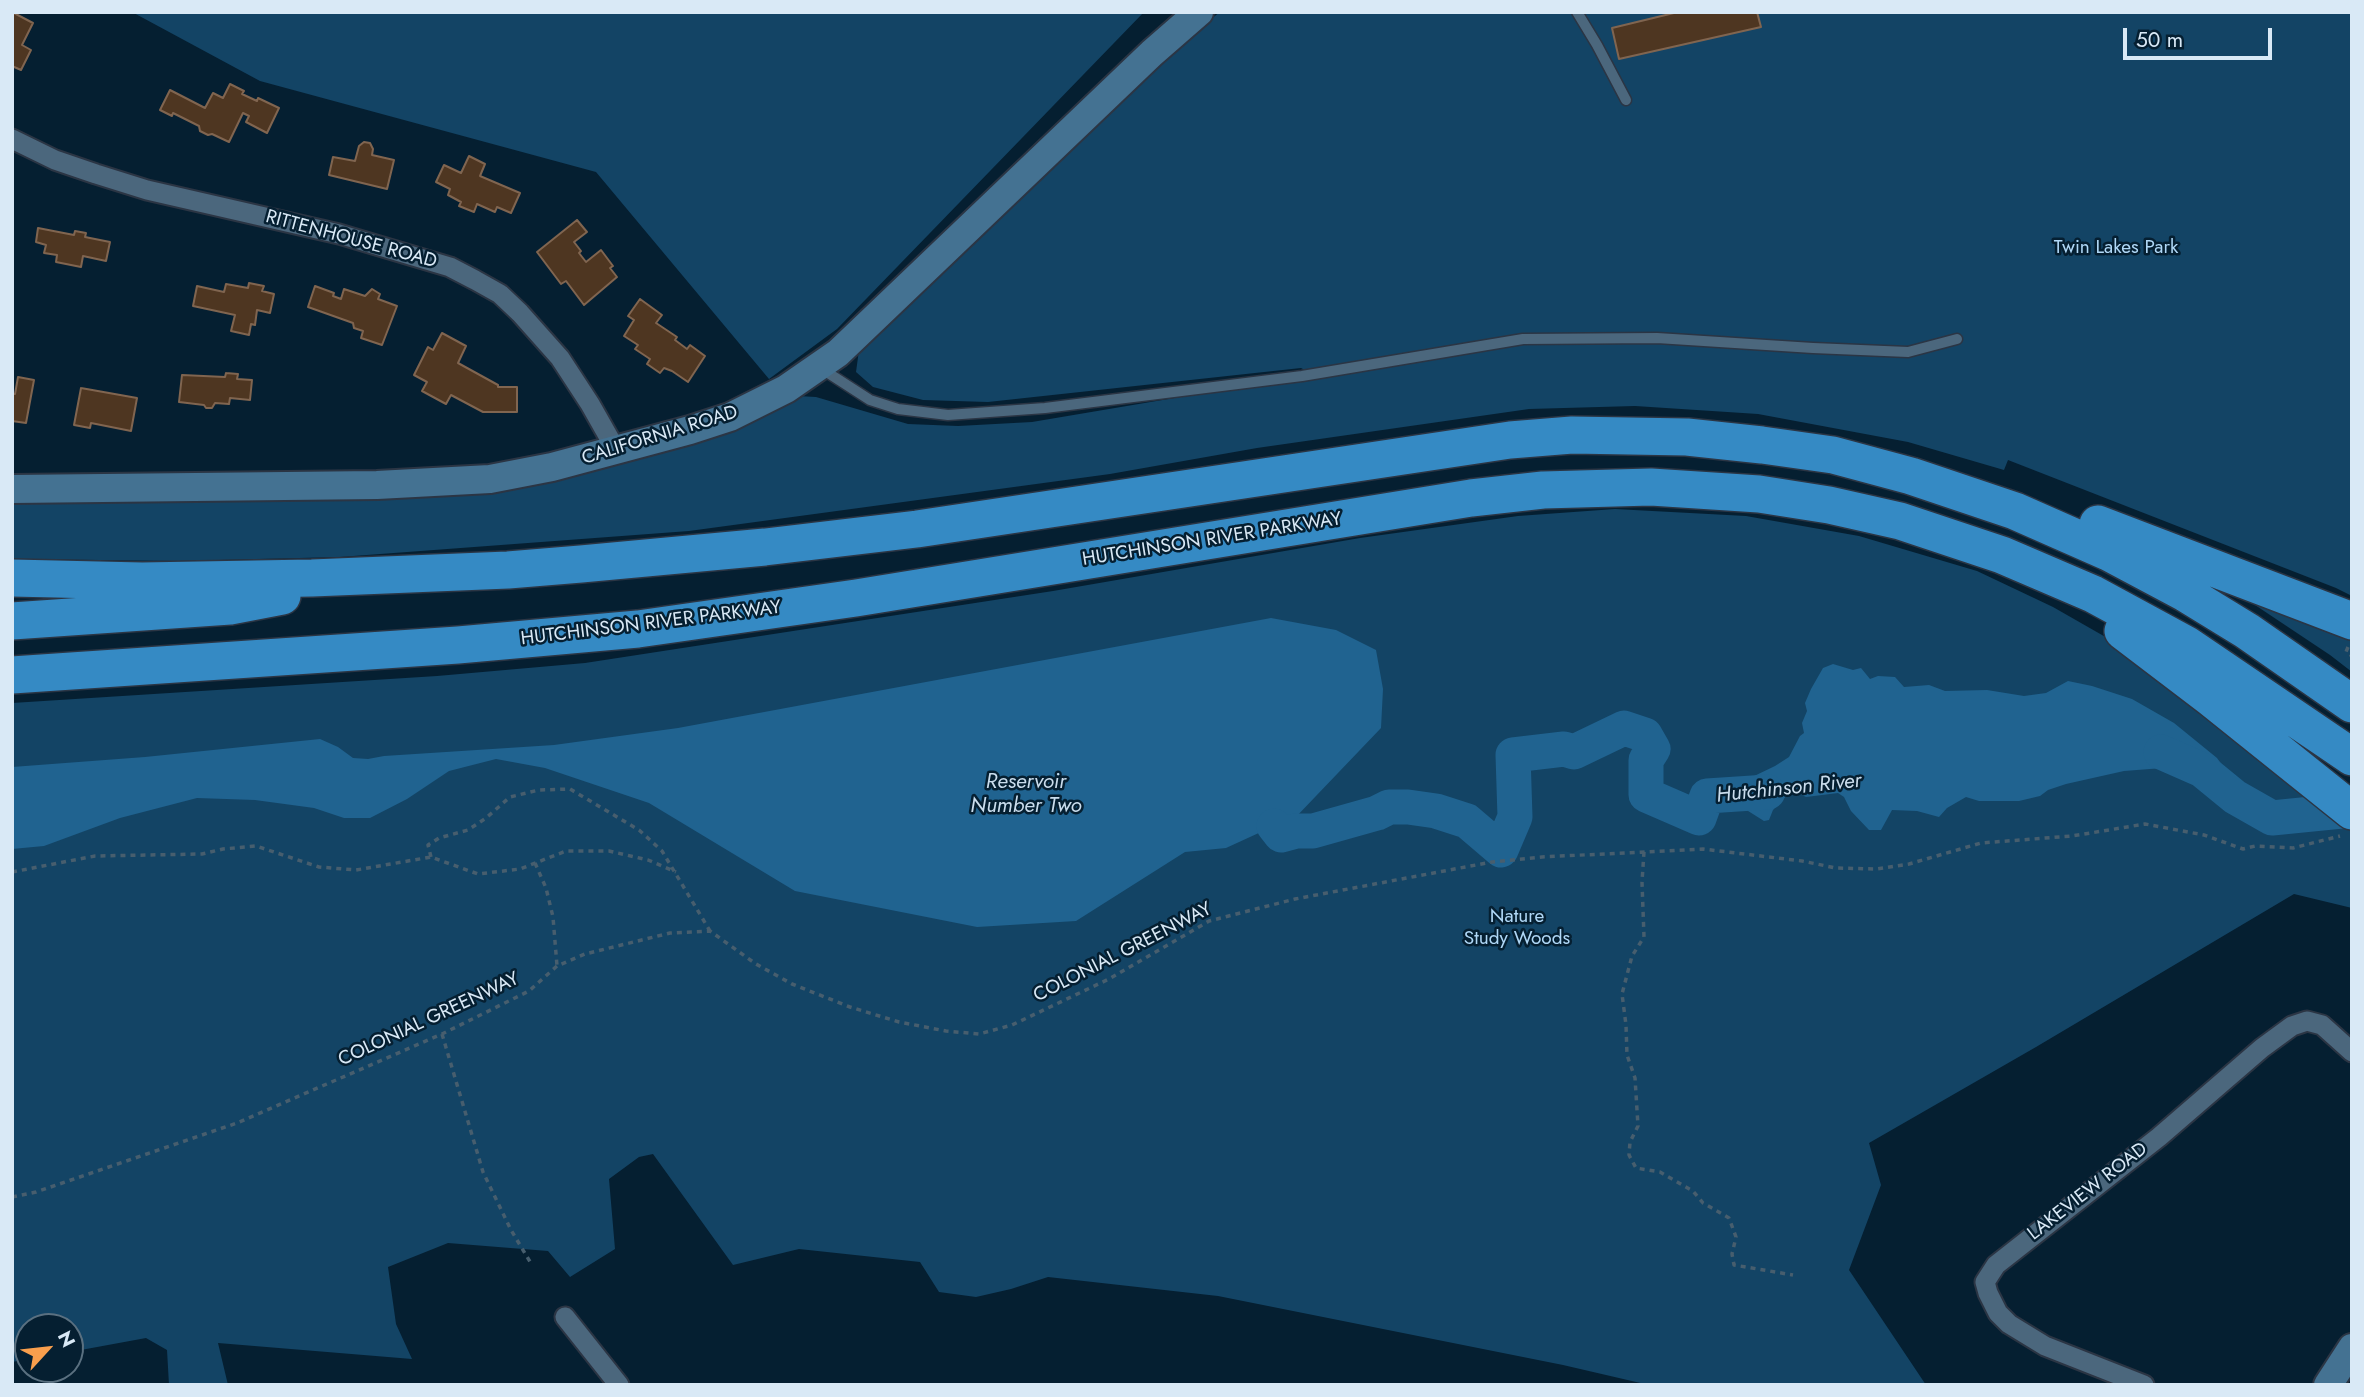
<!DOCTYPE html>
<html>
<head>
<meta charset="utf-8">
<style>
  body { margin:0 }
  #map { position:relative; width:2364px; height:1397px; overflow:hidden; background:#051f31; font-family:Jost,sans-serif }
  canvas { display:block }
  .frame { position:absolute; inset:0; border:14px solid #d9e9f6; pointer-events:none }
  .north { position:absolute; left:14px; top:1313px; width:70px; height:70px; box-sizing:border-box; background:#051f31; border:2px solid #5a7080; border-radius:50%; rotate:63deg; font-size:19px; font-weight:700; line-height:28px; text-align:center; color:#d9e9f6 }
  .north::after { content:''; display:block; margin:auto; width:24px; height:32px; background:#f99f4d; clip-path:polygon(50% 0,100% 100%,50% 72%,0 100%) }
  .scale { position:absolute; left:2123px; top:28px; width:149px; height:32px; box-sizing:border-box; border:4px solid #d9e9f6; border-top:0; padding-left:9px; font-size:21px; line-height:24px; white-space:nowrap; color:#d9e9f6; -webkit-text-stroke:5px #051f31; paint-order:stroke }
</style>
</head>
<body>
<div id="map">
<canvas width="2364" height="1397"></canvas>
<div class="frame"></div>
<div class="north">N</div>
<div class="scale">50 m</div>
</div>
<script>
const g = document.querySelector('canvas').getContext('2d');
g.lineJoin = 'round';
function fill(path, color) { g.fillStyle = color; g.fill(path, 'evenodd'); }
const shape = rows => new Path2D(rows.map(r => 'M' + r).join(''));
function stroke(path, color, width, dash) { g.strokeStyle = color; g.lineWidth = width; g.lineCap = dash ? 'butt' : 'round'; g.setLineDash(dash || []); g.stroke(path); }
function label(font, color, halo, rows, align = 'center') {
  g.font = font + ' Jost,sans-serif'; g.lineWidth = 5; g.setLineDash([]); g.textBaseline = 'middle'; g.strokeStyle = halo; g.fillStyle = color; for (const [text, x, y, turn = 0] of rows) {
    g.save(); g.translate(x, y); g.rotate((+turn || 0) * Math.PI / 180); g.textAlign = isNaN(turn) ? turn : align; if (halo) g.strokeText(text, 0, 0); g.fillText(text, 0, 0); g.restore();
  }
}
const green = shape([
  [132,12,1144,12,837,329,769,379,596,172,260,81],
  [1220,12,2352,12,2352,596,2336,588,2008,460,2004,470,1908,442,1758,414,1635,406,1529,409,1257,448,1110,474,689,531,340,557,179,561,12,559,12,498,456,492,798,396,816,397,908,424,958,426,1032,422,1186,396,1320,378,1301,368,988,402,923,400,873,387,856,372,859,350,1174,48],
  [1615,509,1746,516,1859,536,1977,571,2053,607,2137,655,2352,822,2352,908,2294,894,2036,1047,1869,1143,1881,1185,1849,1270,1926,1385,1649,1385,1563,1365,1218,1296,1048,1277,1011,1289,976,1297,939,1292,920,1262,799,1249,733,1265,653,1154,639,1157,609,1179,615,1249,570,1277,548,1251,448,1243,388,1267,396,1324,412,1359,218,1343,228,1385,169,1385,167,1350,146,1338,70,1352,70,1327,28,1327,28,1359,12,1362,12,703,437,676,585,663,1053,591,1360,538,1518,516],
  [2237,593,2352,632,2352,672,2330,655]
]);
const water = shape([
  [1271,618,1336,630,1376,650,1383,689,1381,728,1294,819,1274,826,1226,848,1185,852,1076,921,977,927,795,891,649,803,545,768,496,759,449,771,407,799,370,818,344,818,314,808,255,800,197,798,120,818,44,846,12,849,12,767,145,757,320,739,338,747,353,758,368,759,384,756,554,745,678,728],
  [1833,664,1853,670,1861,668,1870,679,1878,676,1895,677,1904,687,1929,685,1945,691,1987,690,2024,696,2046,693,2068,681,2092,686,2132,699,2174,723,2217,758,2227,772,2193,773,2163,768,2124,771,2066,784,2048,790,2040,796,2019,801,1979,801,1966,797,1947,808,1939,817,1917,811,1892,810,1881,830,1869,830,1851,811,1844,797,1838,793,1806,797,1792,790,1773,810,1769,820,1764,821,1737,804,1725,800,1721,796,1725,790,1775,766,1789,757,1800,736,1804,733,1802,723,1807,711,1805,703,1811,689,1823,668]
]);
const river = shape([
  [2161,752,2202,770,2235,797,2272,818,2352,810],
  [1274,826,1281,835,1296,831,1313,831,1377,813,1389,807,1408,807,1436,811,1467,821,1501,850,1515,817,1513,755,1564,749,1574,752,1624,728,1645,735,1653,749,1646,760,1646,795,1699,818,1707,796,1768,792]
]);
const building = shape([
  [12,12,33,23,22,45,31,50,21,70,12,66,12,12],
  [1678,12,1757,12,1761,27,1619,59,1612,28,1678,12],
  [230,84,244,91,242,94,257,101,258,98,279,108,267,133,246,122,249,116,243,113,229,142,212,134,208,135,200,131,199,126,173,113,172,116,160,110,170,90,205,108,213,93,223,98,230,84],
  [364,142,370,143,373,149,372,155,394,160,387,189,329,175,333,157,355,161,359,146,364,142],
  [469,156,485,164,480,176,520,193,511,213,497,207,495,212,477,204,474,212,459,206,461,202,448,195,450,189,436,182,444,165,461,173,469,156],
  [577,220,587,232,574,242,581,251,579,253,586,262,601,250,613,266,610,268,617,277,584,305,566,281,561,284,537,252,577,220],
  [38,228,74,235,75,231,86,233,85,237,110,242,106,261,83,256,81,267,56,262,57,255,44,253,46,245,36,242,38,228],
  [249,283,264,286,262,291,274,294,270,313,257,310,255,325,251,324,249,335,231,331,235,315,193,306,197,286,224,292,226,284,248,288,249,283],
  [315,286,334,293,333,296,341,299,344,289,365,296,372,289,380,294,378,299,397,306,382,345,361,338,363,331,354,328,353,323,308,307,315,286],
  [640,299,662,315,656,323,677,337,675,340,687,349,690,345,705,356,688,382,672,371,664,368,660,373,647,364,650,359,635,349,638,345,624,336,634,320,628,316,640,299],
  [442,333,466,346,458,363,498,385,498,387,517,387,517,412,483,412,451,395,446,404,422,391,427,382,414,375,428,347,433,350,442,333],
  [226,373,238,374,237,379,252,380,250,400,230,398,229,404,215,403,212,408,206,408,204,405,179,402,182,375,225,377,226,373],
  [18,377,34,380,26,423,12,421,12,394,15,394,18,377],
  [81,388,137,398,131,431,91,423,90,428,74,425,81,388]
]);
const path = shape([
  [2348,647,2346,652,2352,656],
  [1644,852,1642,882,1644,937,1632,956,1622,994,1626,1025,1627,1055,1635,1078,1638,1126,1630,1142,1629,1155,1636,1168,1660,1172,1693,1191,1703,1203,1729,1218,1736,1237,1732,1254,1734,1265,1793,1275],
  [431,857,428,845,439,838,468,830,486,818,510,797,539,790,570,789,639,830,662,851,710,931],
  [535,863,546,888,553,917,557,966],
  [12,872,95,856,202,854,223,849,256,846,319,867,356,870,431,857,478,874,520,869,566,851,609,851,648,860,676,872],
  [442,1034,483,1172,511,1230,532,1265],
  [12,1197,36,1192,237,1123,442,1034,529,991,557,966,585,954,670,933,710,931,756,964,792,984,850,1007,899,1022,946,1031,979,1034,1012,1025,1109,979,1209,921,1295,899,1492,862,1542,857,1703,849,1802,861,1836,868,1877,869,1909,864,1981,843,2072,836,2145,824,2204,835,2243,849,2255,846,2293,848,2340,836]
]);
const lane = shape([
  [1577,12,1597,45,1626,100],
  [822,369,870,400,898,409,948,415,1045,408,1302,376,1523,339,1657,338,1813,348,1908,352,1957,339]
]);
const street = shape([
  [12,139,55,160,96,174,147,190,339,234,450,267,475,280,500,294,520,313,560,358,590,404,616,450],
  [565,1317,619,1385],
  [2144,1385,2045,1346,2009,1324,1998,1313,1988,1293,1985,1282,1996,1265,2159,1137,2262,1048,2292,1026,2307,1021,2322,1025,2352,1052]
]);
const secondary = shape([
  [12,489,377,485,490,479,552,467,690,430,730,417,786,389,838,353,1152,53,1199,12],
  [2328,1385,2352,1348]
]);
const highway = shape([
  [2098,524,2352,621],
  [12,578,142,581,312,578,508,570,581,564,765,547,917,529,1510,440,1572,435,1687,437,1762,445,1833,455,1911,476,2015,511,2108,552,2185,593,2247,631,2352,704],
  [12,621,230,606,282,596],
  [2123,631,2211,698,2352,811],
  [12,675,458,645,638,629,856,598,1471,498,1543,490,1651,487,1759,494,1829,505,1900,521,2002,555,2093,594,2187,645,2352,757]
]);
const streetNames = [
  ["RITTENHOUSE ROAD",351,240,15],
  ["CALIFORNIA ROAD",660,436,-17],
  ["HUTCHINSON RIVER PARKWAY",1212,540,-9],
  ["HUTCHINSON RIVER PARKWAY",651,624,-7],
  ["COLONIAL GREENWAY",1123,953,-27],
  ["COLONIAL GREENWAY",429,1020,-25],
  ["LAKEVIEW ROAD",2088,1192,-38]
];
const parkNames = [
  ["Twin Lakes Park",2116,248],
  ["Nature",1517,917],
  ["Study Woods",1517,939]
];
const waterNames = [
  ["Reservoir",1026,783],
  ["Number Two",1026,807],
  ["Hutchinson River",1789,789,-6]
];
fill(green, '#134465');
fill(water, '#206390');
stroke(river, '#206390', 35);
fill(building, '#4e3621');
stroke(building, '#806550', 2);
stroke(lane, '#2b3544', 13);
stroke(street, '#2b3544', 23);
stroke(secondary, '#2b3544', 32);
stroke(highway, '#2b3544', 40);
stroke(path, '#475e6e', 3.5, [5, 5]);
stroke(lane, '#4b677d', 10);
stroke(street, '#4b677d', 19);
stroke(secondary, '#447292', 28);
stroke(highway, '#358ac4', 37);
label('19px', '#d9e9f6', '#051f31', streetNames);
label('19px', '#b0d8f7', '#051f31', parkNames);
label('italic 21px', '#cadded', '#051f31', waterNames);
</script>
</body>
</html>
